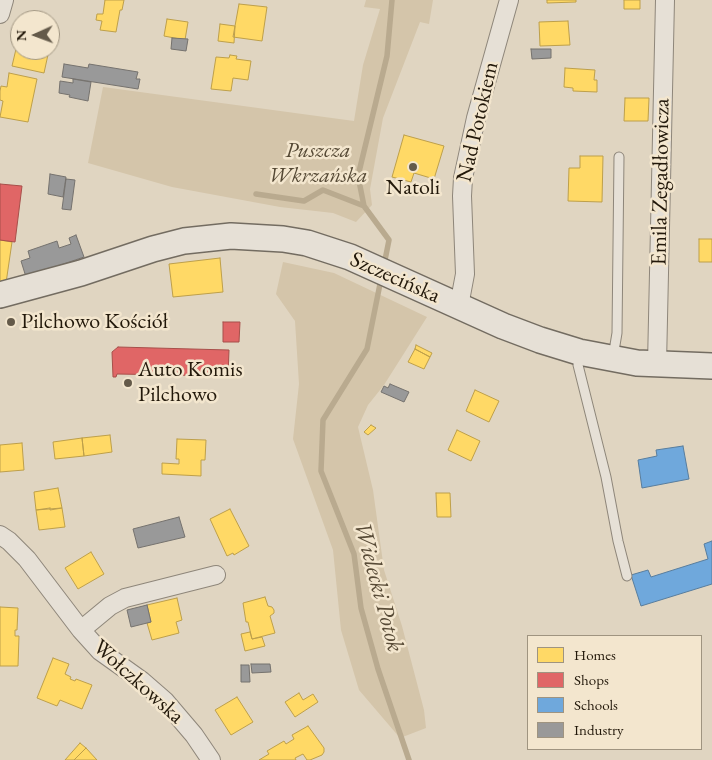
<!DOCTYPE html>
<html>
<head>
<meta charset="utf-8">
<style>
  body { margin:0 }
  #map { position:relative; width:712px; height:760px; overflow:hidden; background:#e0d5c1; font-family:"EB Garamond",serif }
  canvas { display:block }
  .legend { position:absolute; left:527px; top:635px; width:175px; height:115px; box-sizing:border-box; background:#f3e6ce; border:1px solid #9f9480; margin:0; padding:6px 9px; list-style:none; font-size:15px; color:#22180a }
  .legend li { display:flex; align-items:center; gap:10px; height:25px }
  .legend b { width:25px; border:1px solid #9f9480 }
  .north { position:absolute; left:10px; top:10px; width:50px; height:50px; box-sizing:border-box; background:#f3e6ce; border:1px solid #9f9480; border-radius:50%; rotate:268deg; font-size:14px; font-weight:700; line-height:20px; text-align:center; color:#22180a }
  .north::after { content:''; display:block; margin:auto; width:18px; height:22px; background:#645a4a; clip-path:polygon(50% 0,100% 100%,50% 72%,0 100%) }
</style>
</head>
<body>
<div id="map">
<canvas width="712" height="760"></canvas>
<ul class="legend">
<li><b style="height:14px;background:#ffd966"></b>Homes</li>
<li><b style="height:14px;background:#e06666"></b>Shops</li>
<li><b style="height:14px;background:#6fa8dc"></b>Schools</li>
<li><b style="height:14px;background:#999"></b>Industry</li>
</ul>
<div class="north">N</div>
</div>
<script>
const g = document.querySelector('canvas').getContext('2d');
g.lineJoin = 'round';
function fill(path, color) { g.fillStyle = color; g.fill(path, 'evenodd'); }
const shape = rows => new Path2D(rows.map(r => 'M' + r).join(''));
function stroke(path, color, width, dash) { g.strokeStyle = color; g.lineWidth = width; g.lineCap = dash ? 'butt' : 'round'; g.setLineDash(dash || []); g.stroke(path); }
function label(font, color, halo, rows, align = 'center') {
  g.font = font + ' "EB Garamond",serif'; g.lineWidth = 5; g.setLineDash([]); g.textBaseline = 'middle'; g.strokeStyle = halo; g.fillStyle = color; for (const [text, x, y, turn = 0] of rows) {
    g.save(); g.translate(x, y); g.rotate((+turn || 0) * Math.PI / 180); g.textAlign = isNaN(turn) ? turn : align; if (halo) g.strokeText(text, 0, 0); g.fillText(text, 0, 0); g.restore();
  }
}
const green = shape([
  [366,0,433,0,429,24,420,22,383,118,370,189,372,205,356,222,333,213,280,207,172,187,88,163,103,87,354,121,363,65,380,9,364,7],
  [283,262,334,273,427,317,384,385,368,405,358,427,373,490,384,570,402,626,424,710,426,728,400,738,359,690,341,630,333,550,293,439,299,384,295,321,276,294]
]);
const homes = shape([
  [105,0,124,0,122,10,120,10,116,32,100,30,102,21,96,20,97,14,103,14,105,0],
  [547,0,576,0,576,2,547,3,547,0],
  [624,0,640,0,640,9,624,9,624,0],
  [239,4,267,7,262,41,233,37,239,4],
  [167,19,188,22,185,40,164,36,167,19],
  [568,21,570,45,540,46,539,22,568,21],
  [220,24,235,26,234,43,218,41,220,24],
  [50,27,55,28,50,47,50,27],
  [20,32,20,50,49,50,44,73,12,66,20,32],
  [230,55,237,56,236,59,251,61,248,80,233,78,231,91,211,89,216,57,229,58,230,55],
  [565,68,595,70,594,80,597,80,597,92,573,91,573,88,564,87,565,68],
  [9,73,37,79,28,122,0,117,3,101,0,100,0,91,1,86,7,87,9,73],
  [625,98,649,98,648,121,624,121,625,98],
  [404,135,444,146,434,179,414,173,411,182,392,177,404,135],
  [580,156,603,156,602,202,568,201,569,168,580,168,580,156],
  [699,239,712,239,712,262,699,262,699,239],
  [0,240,12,242,6,283,0,282,0,240],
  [220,258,223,292,173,297,169,264,220,258],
  [416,345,432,353,430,357,415,349,416,345],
  [415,349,430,357,424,369,408,362,415,349],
  [475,390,499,401,489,422,466,411,475,390],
  [371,425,376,428,368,435,364,432,371,425],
  [457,430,480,441,471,461,448,450,457,430],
  [110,435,112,452,84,456,82,438,110,435],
  [82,438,84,456,55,459,53,442,82,438],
  [177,439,206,440,205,460,201,460,201,476,162,474,162,463,179,464,179,459,176,459,177,439],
  [22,443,24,470,0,472,0,445,22,443],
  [58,488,62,508,36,510,34,492,58,488],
  [436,493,450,493,451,517,437,517,436,493],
  [50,508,50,510,62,508,65,527,39,530,36,510,50,508],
  [230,509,249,546,234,555,233,553,227,556,210,519,230,509],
  [91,552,104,574,78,589,65,568,91,552],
  [265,597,268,606,272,607,274,610,274,613,270,616,275,633,252,639,248,622,246,622,243,603,265,597],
  [177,598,182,620,176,622,179,633,152,640,147,623,151,622,147,605,177,598],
  [0,607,18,608,17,630,15,630,15,636,19,636,18,666,0,666,0,607],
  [250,632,252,639,262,637,265,646,245,651,241,634,250,632],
  [53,658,69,664,65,674,71,677,70,679,75,681,76,679,92,685,82,709,60,700,57,706,37,698,53,658],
  [299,693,303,700,313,694,318,702,295,717,285,702,299,693],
  [237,697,253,722,231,735,215,710,237,697],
  [308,726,324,748,324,752,322,755,310,760,307,760,303,754,295,758,296,760,259,760,269,754,267,751,284,741,286,744,294,739,292,735,308,726],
  [80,743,86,748,74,760,65,760,80,743],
  [86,748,97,760,74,760,86,748]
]);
const shops = shape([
  [0,184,22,186,15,242,0,240,0,184],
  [223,322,240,322,239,342,223,342,223,322],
  [118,347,229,350,228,376,117,374,116,377,113,377,112,352,118,347]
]);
const schools = shape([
  [683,446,689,479,642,488,638,460,657,456,656,450,683,446],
  [712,541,712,584,641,606,631,575,648,570,651,577,708,559,704,544,712,541]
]);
const industry = shape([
  [172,38,188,39,186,51,171,49,172,38],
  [531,49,551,49,551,58,532,59,531,49],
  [64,64,88,68,89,64,138,72,136,79,140,79,138,89,62,77,64,64],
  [73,79,91,82,88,101,69,97,70,95,59,93,60,81,73,83,73,79],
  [50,174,66,177,63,197,48,194,50,174],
  [66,179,75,180,71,210,62,209,66,179],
  [76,235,84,257,26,277,21,261,30,258,28,251,57,241,59,248,71,244,69,238,76,235],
  [390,384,409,392,404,402,381,392,384,386,388,388,390,384],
  [179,517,185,537,138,548,133,529,179,517],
  [147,605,151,622,131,627,127,610,147,605],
  [251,664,270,664,271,672,252,673,251,664],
  [241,665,249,665,250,682,241,682,241,665]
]);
const stream = shape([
  [256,194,304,201,323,190,364,206],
  [384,265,389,240,364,206,358,176,387,56,392,0],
  [381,279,367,349,323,420,321,471,354,554,361,608,378,669,409,760]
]);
const service = shape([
  [579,354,578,365,606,477,618,541,627,576],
  [613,357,617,333,619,157]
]);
const minor = shape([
  [0,14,4,0],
  [459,306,465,274,462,196,463,178,476,118,509,0],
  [657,364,665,0],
  [0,535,9,541,27,559,81,630,100,651,142,681,165,701,194,735,211,760],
  [81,630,110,606,125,598,216,575]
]);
const secondary = shape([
  [0,295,81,273,153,249,184,241,231,236,283,239,307,243,350,257,503,326,540,340,579,352,637,363,712,366]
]);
const markers = [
  [413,167,5,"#645a4a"],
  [11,322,5,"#645a4a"],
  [128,383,5,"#645a4a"]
];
const streetNames = [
  ["Nad Potokiem",478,122,-77],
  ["Emila Zegadłowicza",661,182,-89],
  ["Szczecińska",395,278,24],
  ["Wołczkowska",138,682,42]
];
const parkNames = [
  ["Puszcza",318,151],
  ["Wkrzańska",318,176]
];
const poiNames = [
  ["Natoli",413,188,"center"],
  ["Pilchowo Kościół",21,322],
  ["Auto Komis",138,370],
  ["Pilchowo",138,395]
];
const waterNames = [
  ["Wielecki Potok",378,587,75]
];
fill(green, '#d4c5aa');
fill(homes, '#ffd966');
stroke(homes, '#bd9f4a', 1);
fill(shops, '#e06666');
stroke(shops, '#a74f4a', 1);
fill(schools, '#6fa8dc');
stroke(schools, '#587d9d', 1);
fill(industry, '#999');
stroke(industry, '#75726e', 1);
stroke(stream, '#b9aa8f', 5.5);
stroke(service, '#8e867a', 11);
stroke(minor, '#8e867a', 20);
stroke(secondary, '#736c61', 28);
stroke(service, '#e6e0d6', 9);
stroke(minor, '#e6e0d6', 18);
stroke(secondary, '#e6e0d6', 25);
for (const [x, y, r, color] of markers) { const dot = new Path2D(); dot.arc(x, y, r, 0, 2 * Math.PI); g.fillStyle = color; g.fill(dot); stroke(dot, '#f3e6ce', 2); }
label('22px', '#22180a', '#f3e6ce', streetNames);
label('italic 22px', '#544834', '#f3e6ce', parkNames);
label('22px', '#22180a', '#f3e6ce', poiNames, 'left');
label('italic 24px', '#584b37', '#f3e6ce', waterNames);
</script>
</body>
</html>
